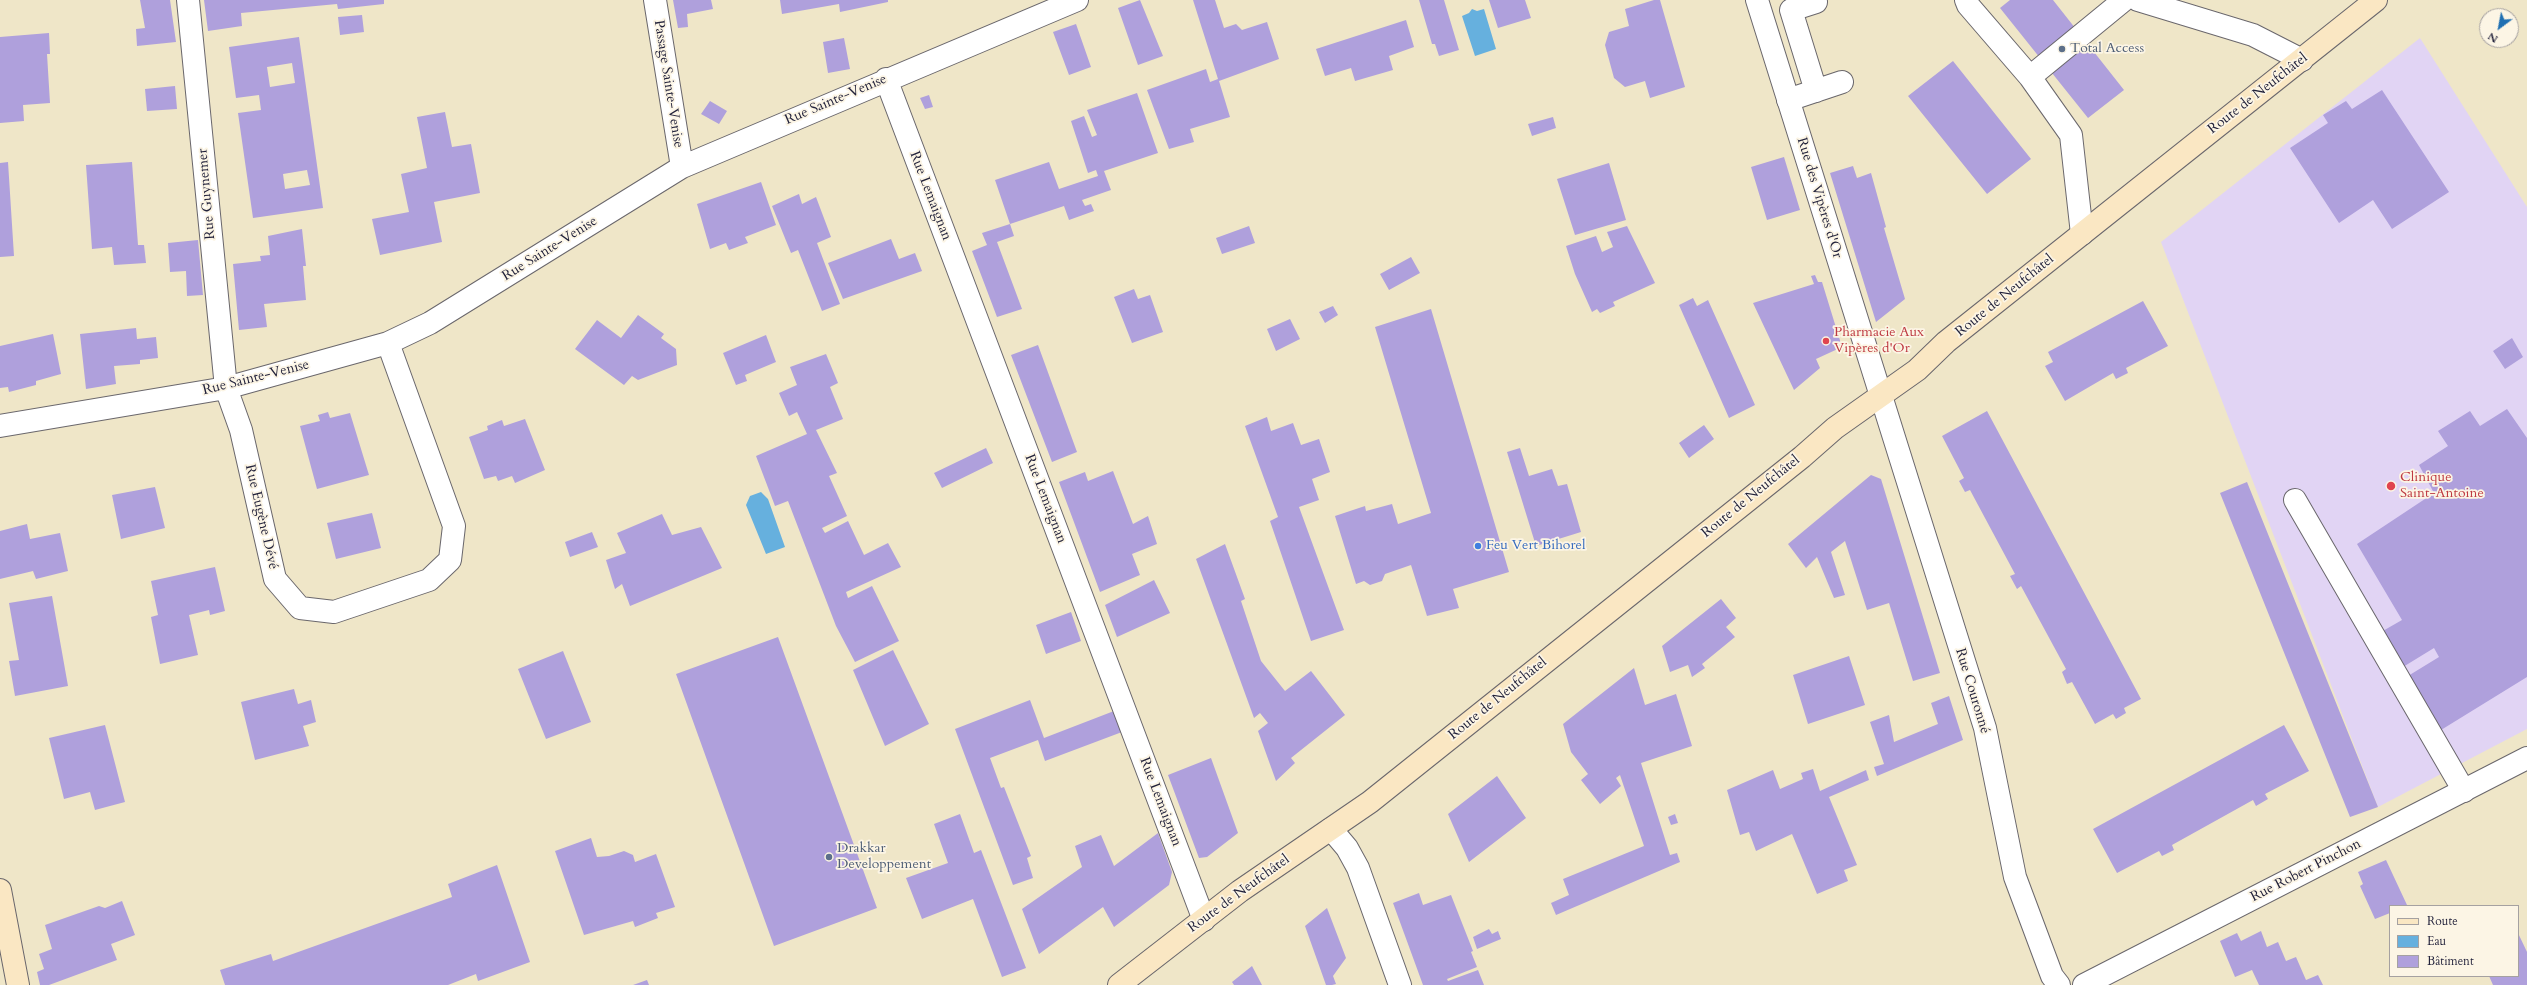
<!DOCTYPE html>
<html>
<head>
<meta charset="utf-8">
<style>
  body { margin:0 }
  #map { position:relative; width:2527px; height:985px; overflow:hidden; background:#efe6c8; font-family:Cardo,serif }
  canvas { display:block }
  .legend { position:absolute; left:2389px; top:905px; width:130px; height:72px; box-sizing:border-box; background:#fcf5e5; border:1px solid #a5a1a1; margin:0; padding:5px 7px; list-style:none; font-size:12px; color:#22223b }
  .legend li { display:flex; align-items:center; gap:8px; height:20px }
  .legend b { width:20px; border:1px solid #a5a1a1 }
  .north { position:absolute; left:2479px; top:8px; width:40px; height:40px; box-sizing:border-box; background:#fcf5e5; border:1px solid #a5a1a1; border-radius:50%; rotate:212deg; font-size:11px; font-weight:700; line-height:16px; text-align:center; color:#22223b }
  .north::after { content:''; display:block; margin:auto; width:14px; height:18px; background:#1f6fb2; clip-path:polygon(50% 0,100% 100%,50% 72%,0 100%) }
</style>
</head>
<body>
<div id="map">
<canvas width="2527" height="985"></canvas>
<ul class="legend">
<li><b style="height:5px;background:#fae7c3"></b>Route</li>
<li><b style="height:11px;background:#66b0de"></b>Eau</li>
<li><b style="height:11px;background:#afa0dc"></b>Bâtiment</li>
</ul>
<div class="north">N</div>
</div>
<script>
const g = document.querySelector('canvas').getContext('2d');
g.lineJoin = 'round';
function fill(path, color) { g.fillStyle = color; g.fill(path, 'evenodd'); }
const shape = rows => new Path2D(rows.map(r => 'M' + r).join(''));
function stroke(path, color, width, dash) { g.strokeStyle = color; g.lineWidth = width; g.lineCap = dash ? 'butt' : 'round'; g.setLineDash(dash || []); g.stroke(path); }
function label(font, color, halo, rows, align = 'center') {
  g.font = font + ' Cardo,serif'; g.lineWidth = 3.5; g.setLineDash([]); g.textBaseline = 'middle'; g.strokeStyle = halo; g.fillStyle = color; for (const [text, x, y, turn = 0] of rows) {
    g.save(); g.translate(x, y); g.rotate((+turn || 0) * Math.PI / 180); g.textAlign = isNaN(turn) ? turn : align; if (halo) g.strokeText(text, 0, 0); g.fillText(text, 0, 0); g.restore();
  }
}
const built = shape([
  [2420,38,2527,207,2527,729,2378,807,2161,242]
]);
const water = shape([
  [1472,9,1477,11,1484,9,1496,49,1475,56,1462,16,1469,13],
  [761,492,768,499,785,547,766,554,746,505,750,496]
]);
const building = shape([
  [140,0,170,0,176,42,137,46,136,29,145,28],
  [204,0,384,0,384,4,338,9,337,4,241,13,242,26,208,31],
  [673,0,711,0,713,9,687,14,688,27,678,28],
  [780,0,888,0,888,2,840,12,839,4,782,14],
  [1140,0,1163,56,1138,65,1118,8],
  [1193,0,1215,0,1224,28,1236,24,1242,30,1267,22,1279,59,1219,81,1230,117,1190,129,1194,142,1169,149,1147,90,1206,69,1210,82,1218,79],
  [1419,0,1444,0,1459,50,1439,56,1435,44,1432,44],
  [1489,0,1525,0,1531,18,1498,28],
  [1654,0,1660,0,1685,87,1650,98,1645,81,1625,87,1614,78,1605,45,1609,32,1629,26,1625,9],
  [2010,0,2053,0,2124,90,2088,118,2000,8],
  [362,15,364,32,340,35,338,17],
  [1406,20,1414,47,1389,56,1393,70,1355,81,1351,68,1325,76,1316,49],
  [1076,24,1091,67,1069,75,1053,32],
  [49,33,50,54,47,54,50,103,23,105,24,121,0,123,0,37],
  [299,37,323,208,253,218,238,113,261,110,259,95,236,98,229,47],
  [292,63,295,83,270,87,267,67],
  [307,170,310,185,285,189,283,174],
  [844,38,850,69,828,73,823,42],
  [1953,61,2031,159,1987,194,1908,96],
  [175,86,177,109,147,111,145,89],
  [2382,90,2449,192,2392,229,2373,200,2339,223,2290,148,2328,123,2323,115,2346,101,2352,109],
  [1137,93,1158,153,1104,171,1111,190,1082,200,1085,206,1091,204,1094,211,1069,220,1064,206,1010,224,995,180,1049,162,1059,189,1098,176,1096,170,1088,173,1071,121,1084,116,1092,137,1097,135,1087,110],
  [929,95,933,107,925,109,920,98],
  [710,101,727,111,719,124,701,114],
  [445,112,452,147,471,144,480,193,434,202,442,242,380,255,372,219,409,212,401,174,427,168,417,117],
  [1553,117,1556,128,1532,136,1528,124],
  [1784,157,1800,210,1767,220,1751,167],
  [8,162,14,256,0,257,0,163],
  [132,162,138,245,144,245,146,263,114,265,112,247,92,249,86,165],
  [1609,163,1626,220,1575,235,1557,179],
  [1853,166,1857,178,1871,173,1886,227,1884,228,1905,299,1876,322,1830,173],
  [761,182,776,225,745,237,748,243,729,250,726,243,710,249,697,204],
  [799,194,802,204,816,197,831,237,817,243,840,304,822,311,798,250,791,253,772,206],
  [1010,224,1014,236,997,242,1022,309,997,317,972,251,987,245,982,233],
  [1249,226,1255,243,1222,254,1216,238],
  [1627,226,1655,283,1613,302,1615,306,1600,313,1597,309,1592,312,1575,274,1566,246,1596,236,1602,252,1613,247,1607,232],
  [302,229,306,266,303,266,306,300,264,304,267,327,239,330,233,264,261,261,260,256,270,255,268,236],
  [891,239,899,259,915,253,922,271,843,299,828,263],
  [198,240,203,295,187,296,186,271,170,272,168,243],
  [1411,257,1420,273,1389,290,1380,274],
  [1815,275,1818,282,1822,282,1842,347,1816,359,1820,368,1794,390,1753,303,1814,284,1811,276],
  [1134,289,1138,299,1150,295,1163,332,1132,343,1114,297],
  [1693,298,1697,306,1708,300,1755,405,1729,418,1679,305],
  [2143,301,2168,346,2126,368,2128,373,2116,379,2113,373,2065,401,2045,366,2053,362,2048,352],
  [1333,306,1338,315,1325,323,1319,312],
  [1431,309,1509,572,1453,589,1459,608,1427,616,1411,565,1385,574,1382,581,1370,585,1364,581,1356,584,1335,516,1365,506,1366,511,1392,504,1398,524,1431,513,1375,327],
  [638,315,664,334,661,338,676,349,677,365,638,380,632,376,624,385,575,349,597,320,621,338],
  [1290,319,1300,339,1276,351,1267,329],
  [136,328,137,339,156,337,158,358,140,360,140,364,114,366,116,384,86,389,80,334],
  [53,334,61,374,36,381,36,385,9,392,8,387,0,388,0,346],
  [766,335,776,362,745,375,747,381,736,385,723,353],
  [2512,338,2523,357,2505,369,2493,351],
  [1038,345,1077,452,1052,462,1011,355],
  [826,354,838,383,830,387,843,419,816,430,837,473,829,476,847,516,822,528,825,533,848,521,864,555,888,543,901,567,846,592,848,598,872,586,899,641,855,662,836,626,788,501,775,506,756,456,807,434,797,412,789,416,779,393,797,385,790,367],
  [2507,409,2527,438,2527,677,2441,730,2408,676,2439,657,2434,648,2403,667,2381,632,2402,620,2357,544,2434,493,2419,465,2448,446,2438,431,2470,411,2480,426],
  [1987,411,2141,699,2124,708,2126,713,2116,719,2113,714,2095,724,2072,682,2067,684,2062,672,2066,669,2021,586,2017,589,2010,576,2015,574,1970,490,1965,492,1959,481,1964,478,1942,436],
  [328,412,330,418,350,413,369,475,317,489,300,426,320,421,318,415],
  [1267,417,1271,431,1293,423,1301,445,1319,439,1330,472,1312,479,1319,500,1299,507,1344,630,1311,641,1270,521,1278,517,1245,426],
  [525,419,545,470,515,483,512,476,498,481,496,476,484,479,469,437,488,430,487,426,502,420,504,426],
  [1704,425,1714,439,1689,458,1679,443],
  [986,448,993,463,942,488,934,473],
  [1520,448,1529,476,1552,469,1558,486,1567,484,1581,532,1536,546,1507,452],
  [1113,471,1133,524,1148,516,1157,544,1132,554,1140,575,1100,592,1059,482,1085,472,1088,481],
  [1871,475,1881,479,1940,673,1913,681,1889,603,1867,610,1845,541,1831,552,1845,595,1834,598,1817,557,1806,568,1788,544],
  [2247,482,2378,807,2350,817,2220,493],
  [155,487,165,528,121,539,112,495],
  [372,513,381,548,336,559,327,523],
  [662,514,672,535,701,527,722,568,630,606,622,584,615,589,606,560,626,553,617,533],
  [27,524,30,539,60,533,68,571,36,579,33,571,0,579,0,531],
  [592,532,598,547,570,557,565,542],
  [1225,544,1245,599,1241,601,1261,661,1285,691,1311,671,1345,715,1291,758,1295,763,1276,781,1258,731,1268,723,1260,713,1254,718,1196,559],
  [215,567,225,611,210,615,209,610,189,615,198,655,160,664,151,617,158,615,151,581],
  [1154,580,1170,613,1117,637,1105,605],
  [52,596,68,686,15,696,9,661,19,660,9,603],
  [1721,599,1736,618,1726,627,1735,637,1702,664,1705,668,1692,677,1688,665,1670,672,1662,646],
  [1071,612,1081,641,1046,654,1036,625],
  [778,637,877,908,774,946,676,674],
  [893,650,929,724,885,746,853,670],
  [563,651,591,722,546,739,518,669],
  [1849,656,1865,705,1808,724,1793,675],
  [1634,668,1645,705,1676,694,1692,746,1641,763,1670,855,1677,853,1680,862,1556,915,1551,903,1569,895,1563,879,1644,846,1620,775,1616,778,1621,786,1600,804,1581,780,1588,774,1571,752,1563,724],
  [294,689,298,704,311,700,316,722,303,726,309,746,255,760,241,702],
  [1949,696,1963,740,1877,776,1874,767,1884,764,1870,722,1889,715,1894,742,1938,724,1931,703],
  [1030,700,1044,738,1114,711,1122,732,1045,761,1038,740,990,758,1001,788,1004,787,1031,856,1027,858,1033,878,1013,885,955,729],
  [105,725,125,802,95,810,90,792,64,799,49,738],
  [2284,725,2309,771,2265,794,2268,799,2256,806,2253,800,2172,845,2174,850,2162,856,2159,851,2117,873,2093,829],
  [1211,758,1238,833,1207,857,1199,858,1168,775],
  [1813,769,1820,791,1866,770,1869,780,1829,797,1857,865,1844,870,1848,881,1817,894,1792,834,1756,851,1749,832,1740,835,1727,790,1773,770,1780,789,1803,779,1801,773],
  [1497,776,1526,818,1469,862,1448,814],
  [960,814,974,853,981,850,1026,968,1002,977,973,899,922,919,906,878,948,863,934,824],
  [1675,814,1678,823,1671,825,1668,817],
  [1158,833,1172,872,1169,885,1114,927,1103,907,1039,954,1022,909,1082,867,1075,846,1101,835,1114,866],
  [591,838,597,857,609,856,624,851,633,855,635,862,656,854,675,907,656,913,658,918,635,927,633,921,584,935,555,851],
  [2386,860,2407,905,2390,906,2390,913,2375,919,2360,886,2363,884,2358,872],
  [497,865,530,962,478,981,476,974,448,985,225,985,220,970,271,954,273,961,452,897,448,884],
  [1419,893,1423,905,1451,895,1473,951,1471,952,1477,967,1447,979,1448,981,1478,970,1484,985,1423,985,1393,903],
  [122,901,135,935,111,944,117,960,49,985,40,985,37,972,44,969,39,954,52,949,45,925,99,906,105,908],
  [1327,908,1346,958,1333,976,1336,984,1332,985,1326,985,1305,926],
  [1489,929,1492,934,1498,931,1501,939,1477,949,1473,937],
  [2261,931,2267,947,2278,942,2286,961,2296,957,2306,980,2318,975,2323,985,2259,985,2252,970,2235,977,2220,941,2237,933,2241,941],
  [2518,933,2527,952,2527,985,2493,985,2489,976,2518,976],
  [1252,966,1262,985,1234,985,1232,982],
  [647,980,649,985,633,985]
]);
const lane = shape([
  [1966,0,1968,5,2030,77],
  [2138,0,2253,35,2302,60],
  [1816,2,1791,10,1816,91],
  [1788,100,1842,82],
  [2082,234,2071,135,2030,77,2124,0],
  [2295,500,2464,791]
]);
const street = shape([
  [188,0,226,388,241,430,275,579,300,608,334,612,429,580,450,560,454,526,388,343],
  [655,0,682,167],
  [1757,0,1985,728,2015,877,2052,976,2059,985],
  [886,79,1204,920],
  [0,426,226,388,388,343,430,323,682,167,1077,0],
  [1331,829,1347,848,1358,868,1400,985],
  [2084,985,2527,758]
]);
const secondary = shape([
  [0,890,18,985],
  [1119,985,1240,891,1370,802,1802,457,1835,428,1917,370,1946,342,2376,0]
]);
const markers = [
  [2062,49,4,"#5c6f8a"],
  [1826,341,4,"#e0444e"],
  [2391,486,5,"#e0444e"],
  [1478,546,4,"#3f7fe0"],
  [829,857,4,"#5c6f8a"]
];
const serviceNames = [
  ["Total Access",2070,49],
  ["Drakkar",837,849],
  ["Developpement",837,865]
];
const streetNames = [
  ["Passage Sainte-Venise",668,84,81],
  ["Route de Neufchâtel",2258,94,-38],
  ["Rue Sainte-Venise",836,100,-23],
  ["Rue Guynemer",207,194,-95],
  ["Rue Lemaignan",930,196,69],
  ["Rue des Vipères d'Or",1819,198,73],
  ["Rue Sainte-Venise",550,249,-32],
  ["Route de Neufchâtel",2005,296,-39],
  ["Rue Sainte-Venise",256,378,-14],
  ["Route de Neufchâtel",1751,497,-39],
  ["Rue Lemaignan",1045,499,69],
  ["Rue Eugène Dévé",261,517,77],
  ["Rue Couronné",1972,691,73],
  ["Route de Neufchâtel",1498,699,-39],
  ["Rue Lemaignan",1160,802,69],
  ["Rue Robert Pinchon",2306,871,-27],
  ["Route de Neufchâtel",1239,894,-36]
];
const healthNames = [
  ["Pharmacie Aux",1834,333],
  ["Vipères d'Or",1834,349],
  ["Clinique",2400,478],
  ["Saint-Antoine",2400,494]
];
const shopNames = [
  ["Feu Vert Bihorel",1486,546]
];
fill(built, '#e1d4f4');
fill(water, '#66b0de');
fill(building, '#afa0dc');
stroke(lane, '#6a676c', 24);
stroke(street, '#6a676c', 24);
stroke(secondary, '#6a676c', 24);
stroke(lane, '#fff', 22);
stroke(street, '#fff', 22);
stroke(secondary, '#fae7c3', 22);
for (const [x, y, r, color] of markers) { const dot = new Path2D(); dot.arc(x, y, r, 0, 2 * Math.PI); g.fillStyle = color; g.fill(dot); stroke(dot, '#fcf5e5', 1.5); }
label('14px', '#4e5e75', '#fcf5e5', serviceNames, 'left');
label('14px', '#22223b', '#fcf5e5', streetNames);
label('14px', '#be3a42', '#fcf5e5', healthNames, 'left');
label('14px', '#366cbe', '#fcf5e5', shopNames, 'left');
</script>
</body>
</html>
